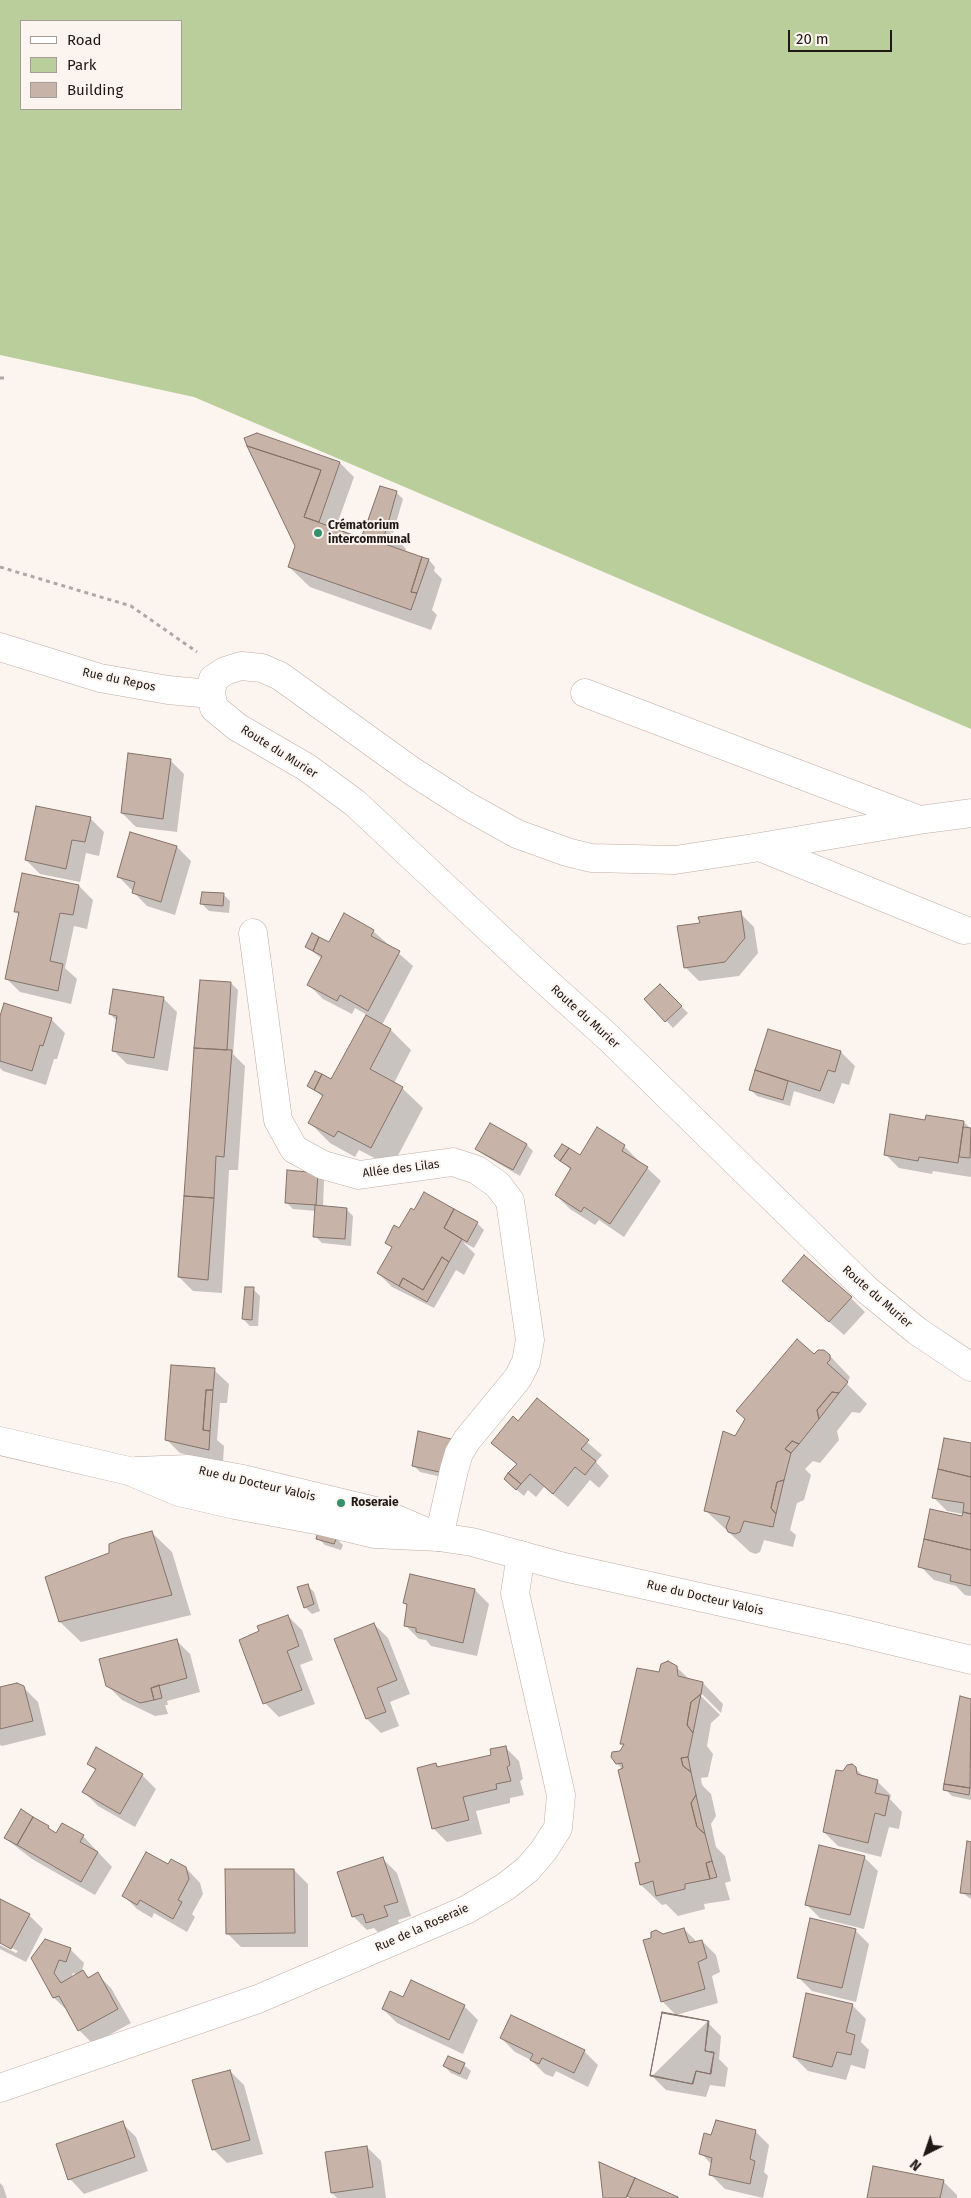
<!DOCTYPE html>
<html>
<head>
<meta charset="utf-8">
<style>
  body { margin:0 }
  #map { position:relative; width:971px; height:2198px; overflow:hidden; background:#fcf4ef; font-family:"Fira Sans",sans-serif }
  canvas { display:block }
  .legend { position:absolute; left:20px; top:20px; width:162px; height:90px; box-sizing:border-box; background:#fcf4ef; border:1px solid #a49c97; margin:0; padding:6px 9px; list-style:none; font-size:15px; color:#1f1814 }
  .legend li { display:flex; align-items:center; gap:10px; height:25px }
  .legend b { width:25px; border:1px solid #a49c97 }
  .north { position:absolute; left:901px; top:2128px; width:50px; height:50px; -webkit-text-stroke:4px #fcf4ef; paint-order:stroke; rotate:221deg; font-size:14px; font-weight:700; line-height:20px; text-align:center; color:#1f1814 }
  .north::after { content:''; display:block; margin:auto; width:18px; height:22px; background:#1f1814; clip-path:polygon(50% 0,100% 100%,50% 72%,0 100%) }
  .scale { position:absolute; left:788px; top:30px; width:104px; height:22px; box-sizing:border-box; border:2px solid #1f1814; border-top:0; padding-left:6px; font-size:15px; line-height:18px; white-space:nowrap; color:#1f1814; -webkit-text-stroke:4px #fcf4ef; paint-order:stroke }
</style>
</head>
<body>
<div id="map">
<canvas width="971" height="2198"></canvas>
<ul class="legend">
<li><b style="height:6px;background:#fff"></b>Road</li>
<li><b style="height:14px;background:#bace9c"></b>Park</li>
<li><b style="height:14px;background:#c8b3a9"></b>Building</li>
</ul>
<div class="north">N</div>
<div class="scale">20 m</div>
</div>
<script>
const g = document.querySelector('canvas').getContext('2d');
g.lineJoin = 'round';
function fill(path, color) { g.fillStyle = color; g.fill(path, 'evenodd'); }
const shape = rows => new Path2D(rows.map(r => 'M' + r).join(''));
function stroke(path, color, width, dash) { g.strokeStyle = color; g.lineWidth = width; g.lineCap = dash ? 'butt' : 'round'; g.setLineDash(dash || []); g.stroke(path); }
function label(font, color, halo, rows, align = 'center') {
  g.font = font + ' "Fira Sans",sans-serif'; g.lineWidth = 4; g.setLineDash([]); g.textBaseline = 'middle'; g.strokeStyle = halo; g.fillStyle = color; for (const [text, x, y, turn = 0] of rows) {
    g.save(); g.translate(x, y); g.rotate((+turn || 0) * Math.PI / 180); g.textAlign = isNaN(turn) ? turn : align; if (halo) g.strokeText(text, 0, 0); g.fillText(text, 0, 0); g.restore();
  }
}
const green = shape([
  [0,0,971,0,971,729,194,397,0,355],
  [21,21,181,21,181,109,21,109]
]);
const shadow = shape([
  [249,447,340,463,354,477,335,530,362,540,396,492,403,499,393,533,389,531,406,549,405,553,429,560,435,567,434,571,442,579,432,610,437,615,431,630,310,587,289,567,297,546],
  [170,760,184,774,177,832,136,827,122,813],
  [90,818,104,832,99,856,86,853,80,882,40,874,26,860],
  [177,847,191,861,175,915,147,906,119,877],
  [79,886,93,900,87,929,74,926,65,968,77,979,71,1004,20,992,6,978,19,915,15,911],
  [223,894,230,901,229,913,209,911,202,904],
  [740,913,754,927,758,953,739,976,699,981,685,967,701,924],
  [373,931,413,966,382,1025,391,1030,411,1050,394,1083,402,1088,423,1108,392,1167,359,1150,355,1157,330,1143,310,1123,323,1097,309,1086,332,1081,367,1015,355,1008,352,1014,323,999,309,985,322,959,307,947,330,944],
  [231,983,238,990,233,1054,245,1066,238,1170,229,1170,222,1293,193,1291,179,1277],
  [660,985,688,1013,673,1028,646,999],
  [163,998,177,1012,168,1071,127,1064,113,1050,118,1022,110,1014],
  [51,1019,65,1033,57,1059,54,1059,46,1085,3,1071,0,1068,0,1020],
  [841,1052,855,1066,849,1085,842,1083,834,1104,794,1091,790,1106,757,1096,750,1089,759,1072,756,1069],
  [926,1121,964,1122,971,1129,971,1177,933,1171,932,1174,899,1168,885,1154],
  [960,1140,963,1141,960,1156,958,1156],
  [527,1145,533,1151,520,1176,484,1155,477,1149],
  [624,1146,638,1160,637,1162,647,1168,661,1181,624,1237,599,1220,595,1225,570,1209,556,1195,571,1170,556,1156,580,1156],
  [318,1174,324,1181,323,1207,346,1209,353,1216,351,1246,322,1243,315,1236,316,1211,293,1209,286,1202],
  [415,1212,477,1223,484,1230,474,1248,463,1242,475,1254,464,1275,456,1270,434,1308,392,1287,378,1273,392,1248,387,1242],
  [783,1281,851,1298,865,1312,844,1335],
  [253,1289,260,1296,258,1326,250,1326,243,1319],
  [815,1356,830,1356,850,1377,847,1384,867,1404,860,1413,852,1412,837,1431,839,1440,820,1463,813,1461,805,1469,811,1475,804,1500,797,1503,790,1530,796,1535,793,1547,764,1540,760,1552,756,1554,750,1552,706,1511,735,1437],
  [214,1370,229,1384,227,1403,220,1403,217,1440,224,1446,223,1463,180,1453,166,1439],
  [537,1399,602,1455,596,1462,609,1476,599,1488,590,1480,568,1507,544,1487,536,1497,528,1490,524,1496,512,1486,517,1465,493,1443,518,1422],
  [419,1433,450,1479,420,1472,413,1465],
  [971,1444,971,1596,965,1595,956,1586,934,1580,920,1566,963,1517,963,1514,947,1511,933,1497],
  [151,1532,172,1552,191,1615,81,1642,60,1622,110,1554],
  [318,1538,336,1538,343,1545,341,1550,325,1545],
  [307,1585,314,1592,320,1611,312,1614,305,1607],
  [475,1590,489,1604,477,1656,431,1646,426,1640,419,1639,405,1625,408,1607,404,1603],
  [288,1616,302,1630,313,1660,300,1665,315,1704,279,1717,265,1703,260,1632],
  [374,1624,388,1638,410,1694,390,1702,399,1726,381,1733,367,1719],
  [176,1640,190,1654,200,1692,167,1701,168,1705,165,1705,168,1714,155,1716,122,1700,107,1685],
  [669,1662,672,1663,690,1680,703,1683,723,1704,721,1713,702,1694,700,1695,720,1715,711,1723,707,1746,713,1754,708,1777,701,1778,702,1785,711,1794,716,1816,711,1824,716,1847,725,1856,731,1881,725,1883,730,1900,704,1904,705,1909,678,1916,666,1904,662,1905,641,1885,642,1862,623,1770,614,1760,621,1752,624,1746,621,1743],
  [23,1687,38,1702,46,1735,2,1746,0,1745,0,1689],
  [961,1698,971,1700,971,1800,952,1796,945,1789],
  [505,1747,519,1761,523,1779,520,1781,524,1795,510,1798,510,1803,476,1811,482,1834,447,1842,433,1828,436,1764,440,1768,493,1756],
  [97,1749,142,1775,156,1789,135,1827,98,1806,84,1792,96,1771,88,1763],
  [855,1768,865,1778,877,1781,891,1795,890,1799,902,1812,899,1829,889,1827,881,1857,838,1846,824,1832,843,1772],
  [62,1824,83,1836,112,1867,95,1895,32,1859,5,1838,48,1827,56,1835],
  [971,1843,971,1899,961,1892],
  [864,1857,878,1871,864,1929,820,1918,806,1904],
  [383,1859,397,1873,411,1916,398,1920,401,1930,382,1936,374,1928,367,1930,353,1916],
  [169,1866,186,1868,200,1883,203,1894,192,1914,195,1917,187,1932,154,1913,152,1918,137,1909,123,1895],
  [294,1870,308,1884,308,1947,241,1947,227,1933],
  [0,1900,29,1915,43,1929,26,1962,0,1949,0,1945,16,1953,18,1951,0,1942],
  [684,1929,697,1942,702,1941,716,1955,720,1972,712,1976,718,2003,676,2015,662,2001,663,1935],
  [855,1930,869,1944,856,2002,812,1991,798,1977],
  [70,1949,84,1963,82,1971,90,1978,97,1974,111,1988,131,2023,93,2044,79,2030,69,2012,54,1998,32,1958],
  [73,1973,78,1975,71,1979],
  [404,1998,464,2006,478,2020,463,2054,397,2023,383,2009],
  [852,2005,866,2019,861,2042,869,2050,865,2069,851,2065,846,2080,808,2071,794,2057],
  [707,2022,721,2036,719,2059,728,2068,725,2087,710,2085,706,2097,666,2090,652,2076],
  [501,2038,584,2051,598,2065,588,2087,556,2071,553,2077,545,2074,531,2060,515,2052],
  [464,2065,471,2071,467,2080,451,2073,444,2066],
  [230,2071,244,2085,263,2154,227,2163,213,2149],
  [122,2123,136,2137,148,2171,84,2194,70,2179,58,2145],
  [755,2131,769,2145,764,2172,768,2176,763,2198,725,2189,711,2175,712,2165,701,2153,712,2137],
  [367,2147,381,2161,386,2198,337,2198,332,2193],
  [943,2181,957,2195,957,2198,868,2198],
  [0,2183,3,2186,7,2198,0,2198]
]);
const building = shape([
  [257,433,340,462,319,522,304,517,321,470,247,446,244,438,257,433],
  [247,446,321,470,304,517,361,538,368,520,387,527,382,543,422,557,411,592,417,593,411,610,288,567,295,546,247,446],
  [380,486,397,491,387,527,368,520,380,486],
  [422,557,429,559,417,593,411,592,422,557],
  [128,753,171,759,163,819,121,813,128,753],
  [36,806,91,817,85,842,72,840,66,869,25,860,36,806],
  [130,832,177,846,161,902,132,893,135,882,117,877,130,832],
  [22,873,79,885,73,915,60,913,50,961,63,964,58,991,5,979,19,912,14,912,22,873],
  [202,892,224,893,223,906,200,904,202,892],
  [741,911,745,938,725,962,684,968,677,926,700,923,698,917,741,911],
  [344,913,374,930,371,936,400,951,368,1011,340,995,337,1001,307,985,322,956,313,951,319,937,329,942,344,913],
  [312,933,319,937,313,951,305,947,312,933],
  [200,980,231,982,227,1050,194,1048,200,980],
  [660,984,682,1006,665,1022,644,999,660,984],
  [113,989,164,997,154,1058,112,1051,117,1016,109,1014,113,989],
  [4,1003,52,1018,43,1046,40,1045,32,1071,0,1061,0,1016,4,1003],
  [366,1015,391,1029,370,1069,403,1087,371,1148,338,1131,334,1137,308,1123,323,1095,314,1090,322,1074,331,1079,366,1015],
  [768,1029,841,1051,835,1072,828,1070,820,1091,755,1070,768,1029],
  [194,1048,232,1050,224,1157,216,1156,214,1198,184,1196,194,1048],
  [755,1070,788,1081,783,1100,749,1090,755,1070],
  [315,1071,322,1074,314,1090,307,1086,315,1071],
  [890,1114,925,1120,926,1115,964,1121,958,1163,919,1157,918,1161,884,1155,890,1114],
  [490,1123,527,1144,513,1170,475,1149,490,1123],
  [597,1127,625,1145,622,1151,648,1167,610,1224,584,1207,581,1212,555,1195,571,1168,560,1161,569,1148,580,1155,597,1127],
  [963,1127,971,1128,970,1158,959,1157,963,1127],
  [562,1144,569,1148,560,1161,554,1156,562,1144],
  [287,1170,318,1173,316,1205,285,1203,287,1170],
  [424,1192,454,1209,444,1228,462,1239,449,1262,442,1257,423,1290,403,1278,399,1286,377,1273,392,1247,385,1243,394,1225,399,1228,411,1208,414,1210,424,1192],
  [184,1196,214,1198,208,1280,178,1277,184,1196],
  [315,1205,347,1208,345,1239,313,1237,315,1205],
  [454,1209,478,1222,467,1242,444,1228,454,1209],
  [804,1255,852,1297,829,1322,782,1281,804,1255],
  [442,1257,449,1262,427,1302,399,1286,403,1278,423,1290,442,1257],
  [245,1287,254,1287,252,1320,242,1319,245,1287],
  [797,1339,814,1354,818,1350,824,1350,830,1355,830,1360,827,1363,848,1382,839,1393,832,1392,817,1410,819,1419,799,1444,792,1441,785,1449,791,1453,784,1480,777,1482,771,1508,776,1514,773,1527,744,1521,740,1532,735,1534,728,1532,726,1527,730,1517,704,1511,723,1431,735,1436,745,1419,736,1411,797,1339],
  [171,1365,215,1368,213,1390,206,1390,203,1430,210,1431,209,1450,165,1440,171,1365],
  [206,1390,213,1390,210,1431,203,1430,206,1390],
  [832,1392,839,1393,819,1419,817,1410,832,1392],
  [537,1398,589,1440,581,1449,596,1461,585,1475,575,1467,553,1494,530,1474,521,1484,508,1473,517,1464,491,1443,513,1416,518,1421,537,1398],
  [418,1431,451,1439,444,1473,412,1466,418,1431],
  [944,1438,971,1443,971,1477,938,1469,944,1438],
  [792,1441,799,1444,791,1453,785,1449,792,1441],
  [938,1469,971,1477,971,1514,963,1512,964,1503,932,1498,938,1469],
  [508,1473,521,1484,516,1490,504,1479,508,1473],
  [784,1480,776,1514,771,1508,777,1482,784,1480],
  [930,1509,962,1516,963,1512,971,1514,971,1550,924,1539,930,1509],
  [152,1531,172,1595,59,1622,45,1577,109,1553,109,1544,121,1539,152,1531],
  [318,1532,337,1537,334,1544,316,1539,318,1532],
  [924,1539,971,1550,971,1586,950,1581,951,1575,918,1567,924,1539],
  [410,1574,475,1589,463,1643,416,1632,416,1628,404,1626,407,1604,403,1603,410,1574],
  [308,1584,314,1604,304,1608,297,1587,308,1584],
  [288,1615,299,1646,287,1651,302,1690,263,1704,239,1640,259,1631,257,1626,288,1615],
  [374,1623,397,1680,377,1688,386,1712,366,1719,334,1639,374,1623],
  [177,1639,187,1678,151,1688,154,1700,140,1703,106,1686,99,1659,177,1639],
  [668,1661,677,1666,678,1676,703,1682,701,1694,691,1702,687,1725,693,1733,688,1757,681,1758,683,1766,691,1772,696,1795,691,1803,697,1827,705,1834,712,1861,706,1863,710,1879,685,1884,685,1889,656,1896,653,1881,640,1885,635,1863,640,1862,618,1770,623,1768,622,1763,616,1764,611,1757,612,1752,620,1751,624,1744,620,1744,637,1668,659,1672,661,1664,668,1661],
  [17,1683,24,1686,33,1721,0,1729,0,1687,17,1683],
  [159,1685,162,1698,154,1700,151,1688,159,1685],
  [701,1694,693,1733,687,1725,691,1702,701,1694],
  [960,1696,971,1699,970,1788,944,1784,960,1696],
  [506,1746,510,1765,507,1767,511,1781,496,1784,497,1789,463,1797,469,1820,432,1829,417,1768,436,1763,437,1767,491,1755,490,1749,506,1746],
  [96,1747,143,1774,120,1814,82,1792,96,1769,87,1764,96,1747],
  [688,1757,691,1772,683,1766,681,1758,688,1757],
  [852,1764,856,1767,857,1774,878,1780,875,1793,889,1796,885,1816,875,1813,868,1843,823,1832,836,1770,843,1771,847,1765,852,1764],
  [944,1784,970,1788,969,1795,943,1790,944,1784],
  [696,1795,705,1834,697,1827,691,1803,696,1795],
  [21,1809,33,1817,17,1845,4,1838,21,1809],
  [33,1817,49,1826,48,1828,56,1833,62,1823,84,1835,80,1842,98,1852,81,1882,17,1845,33,1817],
  [967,1841,971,1842,971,1894,960,1893,967,1841],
  [819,1845,865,1856,850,1915,805,1905,819,1845],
  [146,1852,168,1864,171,1859,186,1867,189,1879,178,1900,182,1902,173,1919,140,1900,137,1905,122,1896,146,1852],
  [383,1857,398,1902,384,1906,388,1916,366,1923,363,1914,352,1917,337,1872,383,1857],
  [712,1861,717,1877,710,1879,706,1863,712,1861],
  [225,1869,294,1869,295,1933,226,1934,225,1869],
  [0,1899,30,1914,11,1949,0,1943,0,1899],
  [810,1918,856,1929,842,1988,797,1978,810,1918],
  [684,1928,689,1943,702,1940,707,1958,698,1962,705,1989,661,2002,643,1940,651,1938,651,1932,656,1930,663,1934,684,1928],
  [45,1939,71,1948,66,1962,59,1960,54,1973,61,1983,83,1970,88,1978,98,1972,118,2009,78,2031,59,1996,53,1998,31,1958,45,1939],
  [411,1980,465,2005,449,2040,382,2009,390,1991,403,1997,411,1980],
  [806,1993,853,2004,846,2032,855,2035,851,2055,837,2052,832,2067,793,2057,806,1993],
  [662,2012,709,2021,705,2051,714,2052,711,2074,696,2071,693,2084,650,2076,662,2012],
  [662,2013,708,2021,705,2051,714,2053,710,2074,696,2071,692,2084,650,2075,662,2013],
  [511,2015,585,2050,574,2073,542,2058,539,2064,530,2060,533,2054,500,2038,511,2015],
  [448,2056,465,2063,460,2074,443,2066,448,2056],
  [230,2070,250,2140,212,2150,192,2080,230,2070],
  [716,2120,756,2130,750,2159,755,2161,750,2184,709,2175,712,2158,699,2154,704,2133,711,2135,716,2120],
  [123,2121,135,2157,68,2180,56,2144,123,2121],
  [367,2146,373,2187,331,2193,325,2152,367,2146],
  [599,2162,635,2178,626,2198,603,2198,599,2162],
  [873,2166,944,2180,940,2198,867,2198,873,2166],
  [635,2178,678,2197,678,2198,631,2198,627,2196,635,2178]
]);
const path = shape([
  [0,378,5,378],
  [0,567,131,606,197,652]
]);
const minor = shape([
  [0,647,100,678,168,690,211,694],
  [585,693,917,819],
  [971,813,919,820,760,847,675,860,591,858,567,852,517,834,465,805,412,771,280,676,262,668,241,666,225,671,213,679,211,694,214,708,237,727,306,767,355,803,530,967,610,1039,867,1290,917,1331,971,1367],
  [760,847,964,930],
  [253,933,278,1120,294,1149,323,1165,359,1175,453,1162,477,1170,498,1185,510,1201,530,1340,526,1362,518,1378,467,1440,459,1453,454,1470,439,1537],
  [0,2088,258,1999,466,1910,505,1887,528,1869,544,1850,558,1828,561,1795,515,1593,521,1555]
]);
const major = shape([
  [0,1441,129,1471,179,1492,235,1505,316,1520,374,1534,439,1537,472,1542,564,1567,848,1630,971,1660],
  [136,1471,188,1469,243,1479,380,1512,422,1530]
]);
const markers = [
  [318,533,5,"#33926b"],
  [341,1503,5,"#33926b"]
];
const poiNames = [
  ["Crématorium",328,526],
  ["intercommunal",328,540],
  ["Roseraie",351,1503]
];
const streetNames = [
  ["Rue du Repos",119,680,12],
  ["Route du Murier",279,752,32],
  ["Route du Murier",585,1017,42],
  ["Allée des Lilas",401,1169,-7],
  ["Route du Murier",877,1297,41],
  ["Rue du Docteur Valois",257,1484,13],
  ["Rue du Docteur Valois",705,1598,13],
  ["Rue de la Roseraie",422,1928,-24]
];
fill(green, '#bace9c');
fill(shadow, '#0003');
fill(building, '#c8b3a9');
stroke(building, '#857269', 1);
stroke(minor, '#c1ada3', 29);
stroke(major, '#c1ada3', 29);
stroke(path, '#b0a8a4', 3, [4, 4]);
stroke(minor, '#fff', 28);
stroke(major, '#fff', 28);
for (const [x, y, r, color] of markers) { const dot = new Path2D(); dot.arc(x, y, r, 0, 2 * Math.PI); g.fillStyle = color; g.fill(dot); stroke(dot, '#fcf4ef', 2); }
label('bold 12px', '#1f1814', '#fcf4ef', poiNames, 'left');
label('12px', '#1f1814', '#fcf4ef', streetNames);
</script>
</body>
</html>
